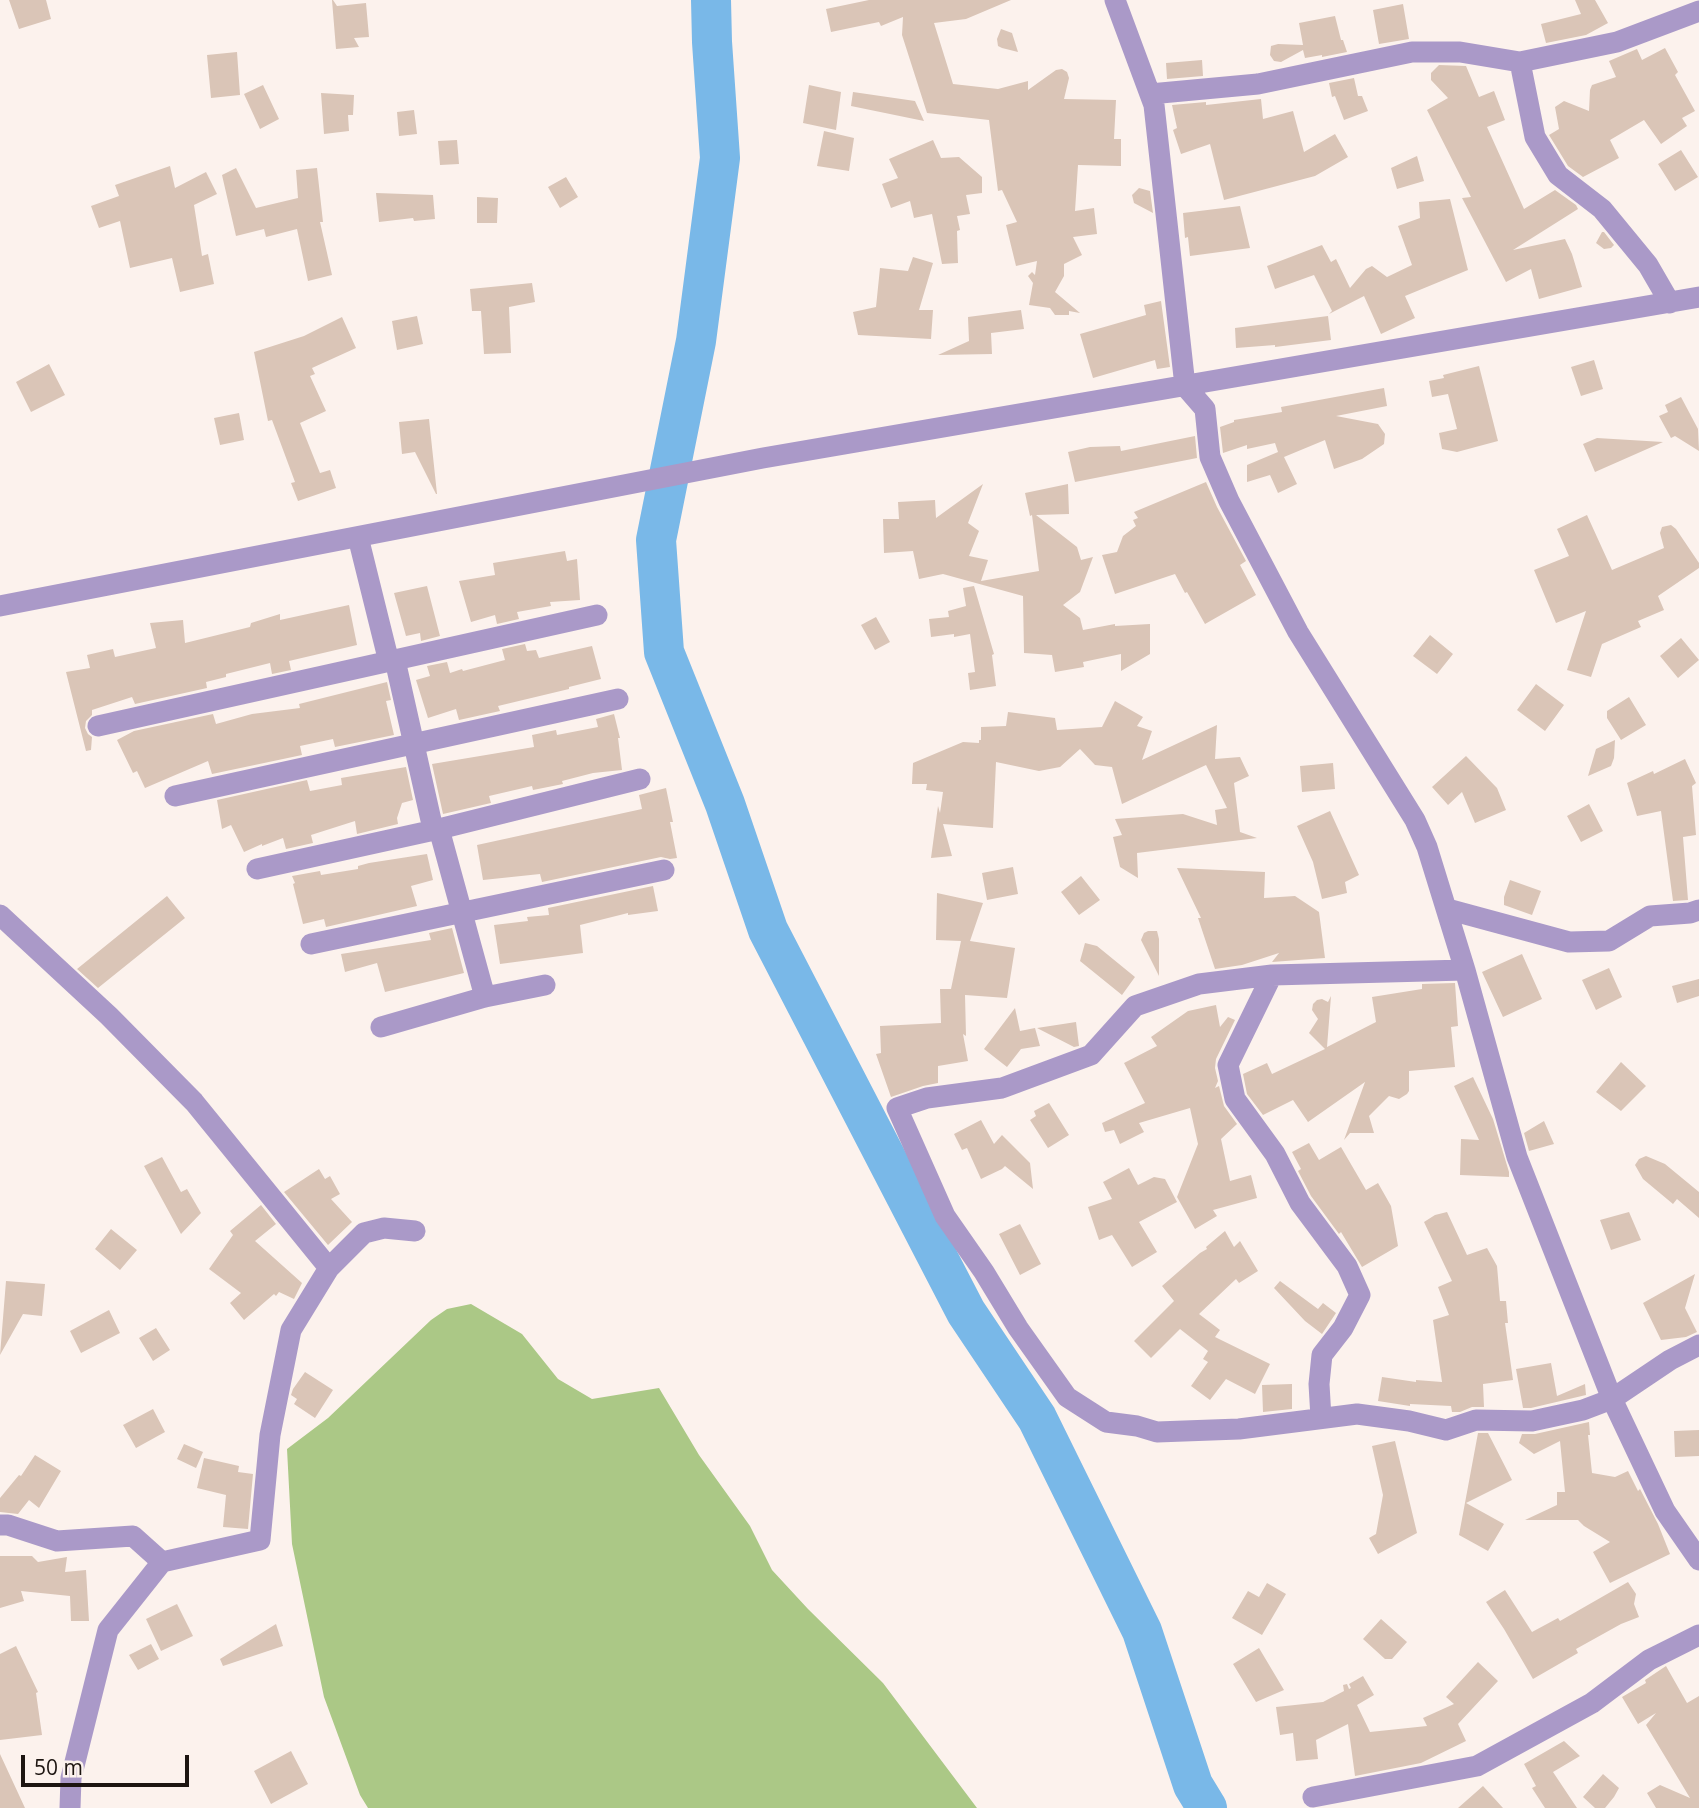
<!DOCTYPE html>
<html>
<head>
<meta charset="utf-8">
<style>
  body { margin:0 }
  #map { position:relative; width:1699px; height:1808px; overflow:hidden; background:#fcf2ed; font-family:"Open Sans",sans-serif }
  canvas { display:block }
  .scale { position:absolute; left:21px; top:1755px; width:168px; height:32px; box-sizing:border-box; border:4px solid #1d1511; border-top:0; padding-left:9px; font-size:21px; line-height:24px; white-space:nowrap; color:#1d1511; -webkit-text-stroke:5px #fcf2ed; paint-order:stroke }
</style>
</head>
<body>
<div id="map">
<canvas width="1699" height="1808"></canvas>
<div class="scale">50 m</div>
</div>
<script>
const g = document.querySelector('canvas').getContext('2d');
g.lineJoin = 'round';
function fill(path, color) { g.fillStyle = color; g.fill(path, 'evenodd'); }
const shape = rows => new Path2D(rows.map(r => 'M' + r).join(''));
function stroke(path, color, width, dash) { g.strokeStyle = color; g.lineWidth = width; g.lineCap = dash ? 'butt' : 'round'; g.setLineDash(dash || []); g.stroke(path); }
const forest = shape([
  [471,1304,522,1334,558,1379,592,1399,659,1388,699,1455,750,1526,772,1570,808,1609,883,1683,977,1808,368,1808,360,1795,324,1697,292,1544,287,1449,328,1418,431,1320,447,1309]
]);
const river = shape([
  [711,0,712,42,720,158,696,341,656,540,664,652,725,804,768,930,966,1312,1037,1418,1142,1631,1193,1785,1207,1808]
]);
const building = shape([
  [9,0,46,0,51,19,19,29],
  [332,0,333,0,337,6,366,3,369,37,354,38,359,47,336,49],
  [869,0,1011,0,966,19,934,23,953,84,998,89,1028,81,1028,90,1056,70,1062,69,1067,72,1069,78,1064,99,1116,100,1114,139,1121,139,1121,166,1078,165,1075,211,1094,208,1097,234,1073,237,1082,255,1064,264,1064,276,1055,292,1080,313,1069,311,1069,315,1055,315,1050,308,1029,305,1033,283,1028,276,1032,272,1035,275,1037,261,1016,266,1006,225,1017,222,1002,190,998,191,989,120,927,113,902,35,903,17,881,26,879,22,831,32,826,9],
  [1575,0,1595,0,1608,23,1586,35,1546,43,1541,24,1581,14],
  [1403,4,1409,39,1379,44,1373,10],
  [1335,16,1341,40,1343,40,1347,52,1322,57,1322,55,1305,58,1303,50,1281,62,1274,61,1270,55,1271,46,1278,44,1303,45,1299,23],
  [1001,29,1012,33,1018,52,1002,48,998,46,997,39],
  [1665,48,1678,72,1675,75,1695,111,1682,118,1687,126,1661,144,1644,120,1610,140,1619,158,1583,177,1568,166,1549,135,1559,129,1555,107,1564,101,1589,111,1590,90,1592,85,1616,77,1609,61,1637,49,1642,60],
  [237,52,240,95,211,98,207,55],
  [1202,60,1203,76,1167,79,1166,63],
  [1439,65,1466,66,1479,97,1494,91,1505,120,1487,127,1524,209,1555,190,1576,205,1578,209,1513,250,1565,239,1572,254,1582,287,1539,299,1531,269,1506,282,1462,198,1471,197,1427,110,1448,98,1431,80,1431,73],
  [1354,78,1358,96,1362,96,1368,111,1344,120,1335,96,1332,97,1329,83],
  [263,85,279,119,260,129,244,94],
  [809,85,841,92,836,130,803,123],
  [853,92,915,101,924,121,851,106],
  [321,93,354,95,353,115,348,115,349,131,324,134],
  [1261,99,1263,119,1293,111,1304,152,1335,134,1348,157,1315,176,1224,200,1210,144,1181,154,1173,130,1177,128,1172,105,1206,102,1206,105],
  [414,110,417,134,399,136,397,112],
  [824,131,854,138,849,171,817,166],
  [457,140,459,164,440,165,438,141],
  [933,140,941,158,959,157,982,177,982,193,966,195,970,214,957,216,960,230,957,231,958,263,942,264,932,214,914,218,910,201,891,208,882,184,898,178,889,159],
  [1681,150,1698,177,1675,191,1658,164],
  [1417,156,1424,181,1397,189,1391,168],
  [170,166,175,188,206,172,217,194,194,205,202,256,208,254,214,284,180,292,172,258,130,268,120,221,99,228,91,206,119,196,115,185],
  [236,168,256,208,298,198,296,170,317,168,323,222,320,222,332,275,308,281,297,229,266,237,264,229,236,236,222,175],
  [566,177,578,197,560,208,548,187],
  [1139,188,1150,191,1153,213,1134,203,1132,195],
  [376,193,433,195,435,219,414,221,413,218,379,222],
  [477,197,498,198,497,223,477,223],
  [1450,199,1468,270,1405,296,1415,318,1381,334,1364,296,1329,314,1332,311,1314,275,1275,289,1267,266,1322,245,1331,262,1336,259,1350,288,1366,269,1372,266,1387,277,1412,265,1398,226,1420,218,1419,202],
  [1240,206,1250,248,1190,256,1188,237,1185,238,1183,213],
  [1602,232,1604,232,1614,245,1611,248,1604,249,1596,243],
  [913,257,933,263,919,310,933,310,931,339,858,335,853,312,876,307,880,268,908,271],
  [532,283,535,302,509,307,511,353,484,354,481,311,472,311,470,289],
  [1161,301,1170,367,1157,369,1155,360,1093,378,1080,334,1146,315,1144,305],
  [1021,310,1024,329,991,333,992,354,938,355,969,341,968,317],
  [417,316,423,344,397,350,392,321],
  [1328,316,1331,340,1275,347,1275,345,1236,348,1235,328],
  [342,317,356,348,312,368,315,374,310,376,326,411,300,423,320,473,330,470,336,488,298,501,291,483,295,482,272,420,268,421,254,352,304,336],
  [1594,360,1603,389,1581,396,1571,367],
  [49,364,65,395,31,412,16,382],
  [1479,366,1498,441,1457,452,1442,449,1439,433,1457,429,1448,394,1432,397,1429,381,1444,378,1443,375],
  [1384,388,1387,406,1336,416,1378,424,1385,434,1384,444,1362,459,1334,469,1325,440,1284,457,1297,484,1278,493,1270,475,1247,482,1247,465,1278,452,1275,443,1247,449,1247,445,1223,453,1220,427,1234,422,1234,420,1282,412,1281,407],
  [1681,397,1698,429,1699,451,1675,436,1671,438,1659,416,1668,412,1665,405],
  [239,413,244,440,220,445,214,418],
  [429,419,437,494,436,494,415,452,402,454,399,422],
  [1195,436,1197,458,1075,482,1068,452,1090,447,1120,446,1121,451],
  [1597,438,1663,442,1595,472,1583,444],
  [1206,482,1217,507,1246,561,1240,565,1256,595,1205,624,1187,592,1185,593,1175,574,1115,594,1102,555,1117,552,1123,536,1136,526,1133,520,1138,518,1134,512],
  [983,484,968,523,979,531,969,556,988,560,981,581,1039,571,1032,515,1030,516,1025,493,1068,484,1069,514,1036,515,1077,547,1081,560,1093,557,1080,592,1063,605,1080,618,1083,630,1115,624,1115,626,1150,624,1150,654,1121,671,1121,654,1083,662,1084,667,1055,672,1052,655,1024,653,1023,596,943,574,919,579,913,551,884,553,883,519,899,519,898,502,935,500,936,518],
  [1587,515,1612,570,1664,548,1660,533,1662,527,1671,525,1676,529,1699,563,1699,568,1658,596,1664,610,1638,621,1641,627,1602,644,1591,677,1567,670,1586,611,1556,623,1534,570,1569,556,1557,529],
  [565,551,567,561,577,559,580,600,550,602,551,606,517,612,519,619,497,624,495,615,471,622,459,581,495,575,493,563],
  [427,586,440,636,421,641,420,633,406,636,394,593],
  [974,586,994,654,992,655,996,686,970,690,968,673,975,672,970,634,954,637,954,634,931,637,929,619,949,617,948,611,966,606,963,588],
  [349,605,357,645,289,661,291,670,272,674,270,663,226,674,226,677,206,682,207,688,135,704,132,697,92,710,92,715,86,721,85,728,88,734,92,737,91,750,86,751,66,672,90,668,87,655,113,649,115,657,156,648,150,623,183,620,185,643,250,627,251,623,280,614,280,620],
  [876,617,890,642,875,650,861,625],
  [1430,635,1453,654,1437,674,1413,656],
  [1681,638,1699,660,1678,678,1660,656],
  [525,644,527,651,536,650,539,658,592,646,601,679,569,687,569,689,498,706,500,711,459,720,456,709,428,718,416,680,430,676,427,666,447,662,450,673,462,669,463,671,505,660,502,649],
  [387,682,391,700,386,701,394,735,335,747,333,739,300,746,302,755,212,774,208,761,145,788,137,771,133,773,117,740,134,731,213,714,216,724,252,714,300,708,299,704],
  [1536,684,1564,705,1545,731,1517,710],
  [1629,697,1646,725,1621,740,1607,718,1607,711],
  [1115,701,1143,717,1137,726,1152,731,1142,760,1217,725,1215,759,1240,757,1249,776,1234,783,1240,832,1257,838,1137,853,1138,878,1120,867,1113,837,1122,835,1115,819,1183,814,1217,825,1215,810,1227,808,1206,765,1122,804,1112,767,1095,765,1080,749,1060,767,1039,771,996,762,993,828,943,824,952,856,931,858,938,806,940,813,943,792,926,790,927,784,912,784,913,763,963,742,979,743,979,740,981,740,981,727,1006,726,1008,712,1055,718,1057,730,1102,727],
  [614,714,620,738,618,738,622,770,593,773,562,781,563,784,533,790,532,786,489,796,491,803,443,814,432,764,534,747,532,735,556,730,557,735,598,727,596,719],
  [1615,740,1614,758,1611,766,1588,776,1596,749],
  [1466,756,1497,788,1506,810,1475,823,1462,792,1448,805,1432,787],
  [1685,759,1696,783,1692,786,1696,835,1683,837,1688,900,1673,901,1661,811,1637,816,1627,783,1653,771,1654,774],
  [1333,763,1335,789,1302,792,1300,766],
  [406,767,413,800,402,803,397,818,398,824,357,834,355,821,311,835,313,843,286,849,283,838,262,846,262,844,244,852,231,825,222,829,217,800,307,780,310,791,342,785,341,778],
  [666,788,673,822,670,822,677,858,670,859,661,857,542,882,540,874,483,880,477,845,642,809,639,795],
  [1589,804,1603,831,1581,842,1567,816],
  [1330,811,1359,875,1345,882,1347,893,1322,899,1313,862,1297,826],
  [427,854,433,880,411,886,417,906,326,927,324,919,303,924,293,884,295,883,292,876,320,871,321,875,358,869,358,866,369,863],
  [1013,867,1018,894,987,900,982,873],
  [1177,868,1265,872,1264,898,1295,896,1319,912,1325,958,1272,962,1279,953,1242,965,1215,969,1198,918,1201,918],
  [1081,876,1100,900,1079,915,1061,892],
  [1510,880,1541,891,1532,915,1504,905,1504,897],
  [653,886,658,911,628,915,628,913,580,925,583,953,500,964,494,925,528,921,527,917,549,915,548,908],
  [937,893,983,903,970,941,1015,948,1007,998,965,995,966,1036,963,1034,968,1061,938,1066,938,1083,923,1086,891,1097,876,1054,881,1053,880,1026,941,1023,940,989,951,989,961,941,936,940],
  [167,896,185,918,98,988,77,969],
  [452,928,464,973,385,992,377,963,345,972,341,954,431,940,429,933],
  [1148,931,1157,931,1159,939,1159,976,1141,940,1144,933],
  [1085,943,1097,946,1135,977,1122,995,1080,961],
  [1522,954,1542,999,1503,1017,1482,972],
  [1609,968,1622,997,1596,1010,1582,980],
  [1699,979,1699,996,1677,1003,1672,986],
  [1455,983,1458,1026,1451,1027,1455,1067,1409,1071,1409,1091,1407,1094,1399,1099,1389,1096,1369,1116,1374,1133,1350,1133,1344,1140,1365,1082,1308,1122,1293,1100,1263,1115,1247,1094,1243,1074,1267,1063,1272,1074,1325,1049,1309,1033,1318,1019,1312,1010,1313,1004,1317,1000,1322,999,1328,1002,1331,996,1327,1047,1376,1022,1372,997,1422,989,1422,984],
  [1216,1005,1220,1027,1228,1017,1235,1020,1216,1059,1215,1068,1218,1081,1215,1088,1219,1086,1224,1106,1237,1124,1221,1139,1230,1181,1251,1175,1257,1198,1213,1210,1217,1216,1195,1229,1177,1197,1198,1144,1190,1108,1139,1123,1144,1132,1120,1144,1114,1130,1105,1132,1102,1123,1145,1103,1124,1063,1157,1046,1151,1037,1188,1011],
  [1015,1008,1020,1031,1035,1028,1040,1046,1021,1049,1007,1067,984,1049],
  [1076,1022,1079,1046,1074,1047,1037,1028],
  [1621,1062,1646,1086,1621,1111,1596,1092],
  [1473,1077,1493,1119,1509,1172,1509,1177,1460,1175,1461,1139,1479,1140,1454,1086],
  [1049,1103,1069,1135,1048,1148,1030,1120,1036,1116,1034,1111],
  [981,1120,994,1144,1002,1135,1030,1163,1033,1189,1005,1166,1002,1169,981,1179,967,1148,962,1150,954,1134],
  [1544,1121,1554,1144,1529,1151,1524,1133],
  [1309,1143,1319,1160,1341,1147,1366,1190,1378,1183,1391,1206,1398,1246,1362,1267,1341,1232,1339,1234,1311,1196,1298,1171,1301,1169,1292,1152],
  [1646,1156,1665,1164,1699,1192,1699,1218,1677,1199,1673,1204,1643,1179,1635,1165,1639,1159],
  [162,1157,181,1192,187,1189,201,1213,181,1234,144,1166],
  [1129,1168,1138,1185,1154,1177,1165,1179,1177,1202,1139,1222,1157,1252,1132,1267,1112,1235,1099,1240,1088,1207,1112,1199,1103,1182],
  [319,1169,325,1179,330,1176,340,1194,331,1199,352,1222,328,1245,284,1192],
  [261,1205,276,1224,255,1241,302,1283,294,1299,279,1292,276,1296,274,1294,244,1320,230,1303,241,1293,209,1269,233,1235,230,1231],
  [1447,1212,1467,1255,1487,1248,1497,1266,1500,1301,1506,1301,1508,1323,1505,1323,1513,1380,1483,1384,1484,1407,1472,1407,1460,1412,1452,1412,1451,1406,1410,1404,1410,1406,1378,1401,1382,1377,1416,1382,1416,1380,1442,1382,1433,1320,1449,1315,1438,1287,1452,1281,1424,1222,1435,1215],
  [1629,1212,1641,1240,1611,1250,1600,1220],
  [1020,1224,1041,1264,1020,1275,999,1234],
  [111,1229,137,1250,120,1270,95,1249],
  [1225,1231,1234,1247,1240,1241,1258,1271,1239,1283,1236,1279,1199,1314,1220,1330,1215,1337,1270,1364,1255,1394,1226,1379,1210,1400,1191,1386,1208,1362,1203,1359,1208,1351,1180,1329,1151,1358,1134,1341,1174,1301,1162,1286,1200,1253,1207,1249,1206,1247],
  [1695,1274,1685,1308,1697,1332,1686,1337,1661,1340,1643,1303],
  [6,1281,45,1284,42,1316,23,1314,0,1355],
  [1280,1281,1318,1309,1323,1303,1336,1313,1322,1334,1305,1321,1274,1288],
  [109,1310,120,1333,81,1353,70,1331],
  [156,1328,170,1350,153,1361,139,1338],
  [1551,1363,1557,1396,1585,1384,1586,1395,1531,1408,1523,1408,1516,1369],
  [305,1372,333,1390,315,1418,294,1404,297,1399,291,1395,293,1389],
  [1292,1384,1292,1409,1263,1412,1262,1385],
  [153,1409,165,1432,136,1448,123,1425],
  [1589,1422,1590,1435,1588,1435,1592,1473,1615,1477,1628,1471,1638,1491,1640,1489,1658,1524,1670,1554,1610,1583,1593,1552,1610,1542,1584,1526,1578,1520,1525,1520,1557,1505,1557,1492,1565,1492,1560,1441,1534,1454,1519,1443,1522,1434,1535,1434],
  [1699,1430,1699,1456,1675,1457,1674,1431],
  [1478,1433,1488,1433,1512,1480,1466,1503,1504,1524,1488,1551,1459,1535],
  [1395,1441,1417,1533,1378,1554,1369,1538,1376,1534,1383,1495,1372,1446],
  [184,1444,203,1452,196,1468,177,1459],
  [35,1455,61,1471,39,1508,29,1500,18,1514,0,1512,0,1498,19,1475,21,1476],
  [204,1458,239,1466,238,1472,253,1474,248,1529,223,1527,226,1495,197,1488],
  [0,1556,32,1556,38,1562,67,1557,65,1572,86,1570,89,1621,71,1621,70,1596,21,1591,24,1601,0,1608],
  [1628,1582,1636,1594,1634,1604,1639,1617,1621,1624,1576,1649,1578,1653,1533,1679,1504,1629,1486,1602,1505,1590,1532,1632,1558,1618,1560,1621],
  [1267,1583,1286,1594,1262,1635,1232,1618,1248,1591,1259,1597],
  [177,1604,193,1636,161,1651,146,1619],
  [1381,1619,1407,1642,1392,1659,1385,1659,1363,1639],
  [276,1624,283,1646,223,1666,220,1659],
  [151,1644,159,1659,138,1670,129,1655],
  [16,1646,38,1692,36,1693,42,1735,0,1740,0,1654],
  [1259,1648,1284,1690,1256,1702,1233,1664],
  [1478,1662,1498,1681,1458,1724,1466,1741,1421,1763,1355,1776,1348,1724,1316,1740,1318,1759,1296,1761,1293,1733,1280,1735,1276,1707,1323,1702,1344,1691,1343,1685,1347,1684,1349,1689,1351,1688,1349,1684,1363,1676,1374,1695,1357,1705,1370,1732,1427,1726,1423,1718,1454,1704,1446,1697],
  [1666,1666,1687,1703,1699,1696,1699,1808,1656,1808,1647,1793,1660,1785,1690,1798,1646,1725,1656,1713,1638,1724,1622,1697,1646,1683,1645,1680],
  [1564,1741,1580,1756,1553,1772,1577,1808,1545,1808,1532,1788,1536,1786,1524,1764],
  [291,1751,308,1784,271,1804,254,1771],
  [0,1754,25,1808,0,1808],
  [1603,1774,1619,1788,1614,1797,1605,1808,1595,1808,1583,1797],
  [1483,1786,1503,1808,1458,1808]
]);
const minor = shape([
  [1115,0,1154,105,1185,386,1205,409,1210,457,1229,501,1298,632,1415,820,1427,847,1465,970,1517,1157,1612,1399,1665,1511,1699,1560],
  [1520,62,1535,137,1558,175,1602,209,1648,265,1670,303],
  [1150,94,1258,84,1412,52,1460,52,1520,62,1617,42,1699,11],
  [358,537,389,662],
  [0,606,763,458,1699,297],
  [395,660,433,829],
  [98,726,597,615],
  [175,796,618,699],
  [439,829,485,997],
  [257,869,439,829,640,779],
  [1447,909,1569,942,1609,941,1650,916,1690,913,1699,910],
  [0,915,109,1016,194,1102,329,1268],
  [311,944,664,870],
  [1465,970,1272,975,1199,984,1135,1006,1091,1055,1002,1088,927,1098,897,1108,945,1216,984,1272,1018,1328,1067,1397,1106,1422,1137,1426,1157,1432,1239,1429,1357,1414,1409,1421,1446,1430,1476,1420,1532,1421,1583,1410,1612,1399,1670,1360,1699,1345],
  [1272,975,1228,1065,1235,1099,1275,1154,1300,1203,1347,1266,1360,1295,1343,1328,1322,1355,1319,1384,1321,1418],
  [381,1027,485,997,545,985],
  [0,1525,8,1525,57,1541,133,1536,162,1562],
  [1313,1797,1477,1766,1592,1703,1649,1660,1699,1635],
  [70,1808,71,1778,108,1630,162,1562,260,1540,270,1435,291,1330,329,1268,364,1233,384,1228,415,1231]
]);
fill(forest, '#abc886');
stroke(river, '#79b8e8', 40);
fill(building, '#dac5b7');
stroke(minor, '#aa99c8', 21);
</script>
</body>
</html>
